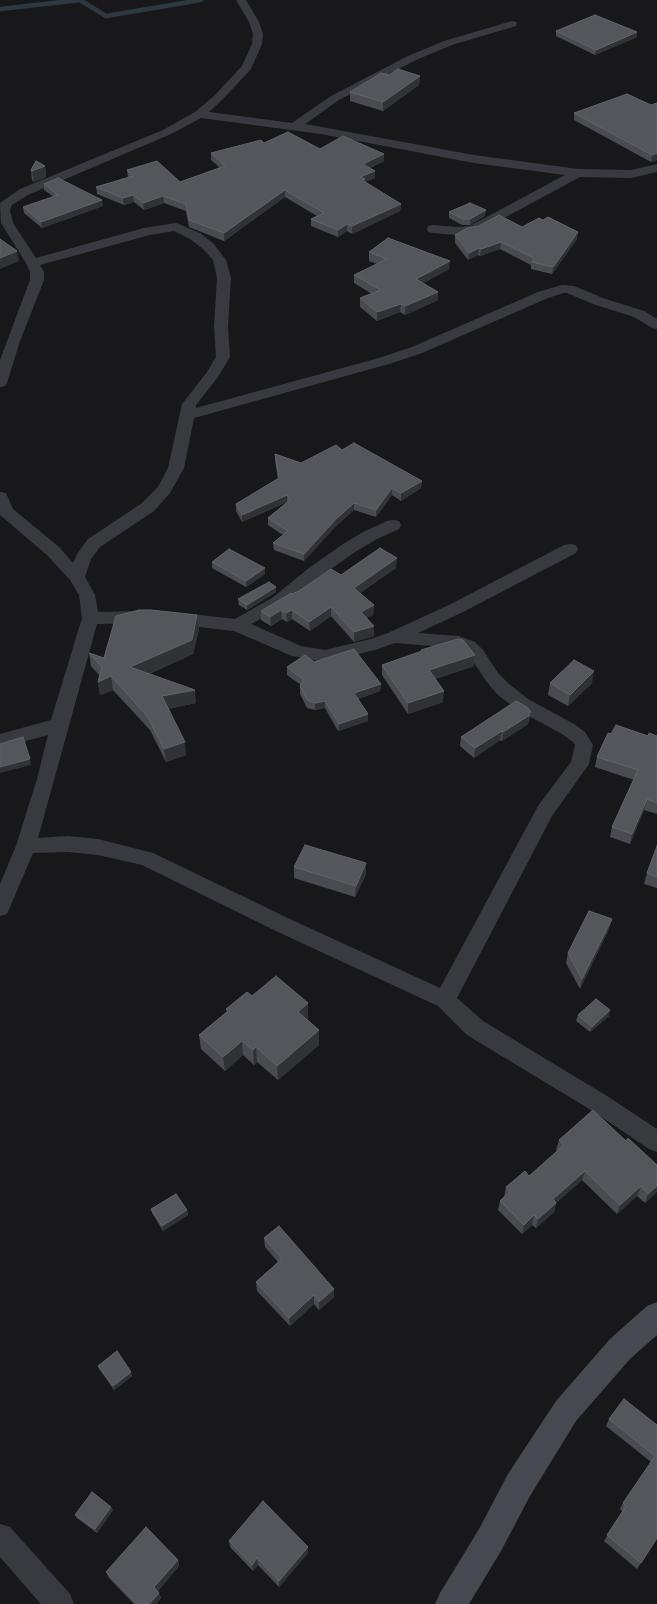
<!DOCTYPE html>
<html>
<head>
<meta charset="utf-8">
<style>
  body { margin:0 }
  canvas { display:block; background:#18181b }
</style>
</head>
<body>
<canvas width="657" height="1604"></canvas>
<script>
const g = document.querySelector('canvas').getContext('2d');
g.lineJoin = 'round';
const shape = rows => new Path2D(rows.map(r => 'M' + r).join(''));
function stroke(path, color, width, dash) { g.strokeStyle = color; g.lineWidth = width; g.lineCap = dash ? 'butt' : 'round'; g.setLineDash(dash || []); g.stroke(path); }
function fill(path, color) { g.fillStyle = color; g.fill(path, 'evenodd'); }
const stream = shape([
  [80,0,106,16,201,0],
  [0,9,80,0]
]);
const street = shape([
  [236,0,246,0,259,22,263,34,262,44,251,69,222,100,209,112,292,123,331,96,408,56,444,41,512,21,516,22,517,24,516,26,452,45,416,60,339,100,305,124,474,155,578,169,631,170,657,164,657,172,631,178,580,177,478,232,457,235,433,233,428,232,427,229,428,226,433,225,457,227,470,226,565,175,474,163,321,134,201,118,171,134,28,195,12,205,10,210,13,223,36,258,144,228,176,223,200,233,213,243,226,260,231,278,228,327,230,357,218,377,196,405,196,408,379,358,412,347,538,292,562,285,574,286,603,298,644,311,657,319,657,329,652,328,634,317,593,304,567,293,563,293,548,298,422,353,389,364,194,418,184,468,170,493,154,511,100,547,91,559,85,577,95,595,98,612,140,611,146,613,148,617,146,621,140,623,97,624,38,838,68,836,98,839,153,853,292,920,440,988,538,806,571,762,575,745,573,742,562,734,516,709,497,694,486,681,471,658,463,650,457,648,395,643,375,650,325,662,292,656,234,631,173,624,167,622,165,618,167,614,173,612,235,619,272,598,309,568,343,544,365,531,387,521,393,520,399,521,401,525,399,529,377,539,355,552,321,576,284,606,251,624,301,646,325,650,371,639,388,633,451,604,564,545,570,544,576,545,578,549,576,553,463,612,418,633,459,636,475,642,483,650,498,673,509,684,528,699,574,724,585,732,593,745,589,764,552,816,457,998,483,1021,607,1096,657,1129,657,1152,649,1149,591,1110,467,1035,438,1006,278,932,142,865,98,855,68,852,33,853,7,914,0,916,0,884,16,846,37,779,48,735,0,748,0,734,51,720,82,618,79,595,70,580,47,555,0,515,0,492,6,493,13,509,59,547,73,563,77,554,88,539,142,503,158,487,168,468,182,404,207,372,216,357,214,327,217,278,213,260,203,249,190,239,174,231,150,235,40,265,44,272,44,280,20,341,7,383,5,386,0,387,0,360,30,280,30,272,26,263,1,223,0,203,20,189,163,130,195,112,214,96,242,66,252,44,253,34,249,22,236,0],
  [0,1524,10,1527,70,1594,74,1604,41,1604,0,1557,0,1524]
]);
const secondary = shape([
  [657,1302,657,1335,630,1359,576,1421,530,1496,501,1551,469,1604,435,1604,440,1593,479,1529,508,1474,556,1401,610,1339,647,1306,657,1302]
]);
const wall = shape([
  [556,31,637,37,595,55,556,36],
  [389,75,420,76,419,85,383,111,350,101,350,92],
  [627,94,657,160,651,162,574,120,574,113],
  [264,143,384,154,384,161,370,168,375,178,365,182,401,204,400,211,352,234,347,231,338,237,311,226,311,219,317,216,285,197,224,241,189,227,186,211,164,203,144,210,134,202,124,205,97,194,96,187,128,178,127,170,180,182,220,168,211,160,211,153],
  [45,166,46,177,34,182,32,180,31,170],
  [44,184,103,206,42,228,24,213,23,207,54,197,44,190],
  [449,212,485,216,470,225,462,225,449,218],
  [522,227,577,239,552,274,531,269,531,265,500,249,480,256,478,255,468,260,455,243,455,235],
  [369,252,449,269,423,283,438,292,438,300,405,315,400,312,377,321,360,307,360,298,372,294,354,283,354,275,377,264,369,261],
  [342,450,422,481,421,488,401,501,392,495,376,517,354,510,336,526,304,561,274,550,273,543,283,535,268,525,268,518,287,503,287,502,242,522,236,511,236,504,278,479,275,461,275,454,301,463],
  [212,562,265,574,246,587,212,568],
  [396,568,360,593,374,605,373,615,366,618,374,636,354,642,331,616,310,631,292,619,287,622,282,619,271,626,261,620,261,611,292,594,341,575],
  [276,592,247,610,239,605,238,599],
  [197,615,199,629,193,654,149,674,196,703,168,709,186,755,166,762,150,730,113,690,100,695,98,682,100,676,91,666,89,653,104,658],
  [421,650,475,655,474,666,435,679,443,702,408,714,382,675,382,665,421,652],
  [314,662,381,684,380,691,358,699,368,714,368,721,338,731,325,708,315,710,307,708,300,694,300,686,301,685,287,675,287,667],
  [550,683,592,683,568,706,548,695],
  [531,712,528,724,502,741,500,740,474,758,460,746,461,737],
  [611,734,648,736,657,736,657,814,644,810,630,844,610,837,612,827,634,780,595,767,597,757],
  [657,846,657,888,644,884,647,873],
  [294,867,366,874,355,897,294,878],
  [609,929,580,989,566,963,568,953],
  [252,996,308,1018,307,1019,319,1030,319,1045,278,1080,257,1062,254,1065,243,1055,225,1071,201,1049,199,1035,227,1012,226,1009],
  [578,1015,609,1016,590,1032,576,1021],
  [559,1140,657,1192,645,1203,637,1196,617,1214,582,1180,556,1203,554,1212,536,1228,532,1225,522,1234,498,1210,500,1201,504,1197,506,1187,529,1176,558,1151,556,1150],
  [151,1209,187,1210,188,1215,163,1231,152,1213],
  [264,1238,334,1297,319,1310,314,1304,290,1326,257,1291,256,1282,278,1262,265,1247],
  [98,1366,131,1372,132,1376,114,1390,100,1370],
  [609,1419,657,1425,657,1538,637,1569,604,1541,623,1512,620,1509,623,1503,651,1462,606,1426],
  [113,1510,97,1533,77,1518,75,1515],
  [229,1541,308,1547,308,1553,279,1587,258,1565,253,1571,230,1547],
  [178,1560,179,1566,158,1591,161,1598,156,1604,134,1604,109,1578,106,1572]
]);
const shadedWall = shape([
  [637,32,637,37,595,55,596,50],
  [420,76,419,85,383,111,383,102],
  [657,153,657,160,651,162,652,155],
  [384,154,384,161,363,171,363,164],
  [45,166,46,177,34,182,32,171],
  [375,171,375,178,365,182,364,186,360,177],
  [285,190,285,197,224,241,224,233],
  [133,195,134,202,124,205,123,198],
  [163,196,164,203,144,210,143,203],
  [102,200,103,206,42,228,41,222],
  [401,204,400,211,352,234,352,226],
  [486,210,485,216,470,225,470,219],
  [347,224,347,231,338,237,338,230],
  [578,232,577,239,552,274,553,267],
  [501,242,500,249,480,256,481,249],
  [479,248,478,255,468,260,469,253],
  [17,251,19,261,0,269,0,258],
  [450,261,449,269,415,288,416,279],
  [438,292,438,300,405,315,405,306],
  [401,304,400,312,377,321,377,312],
  [422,481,421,488,401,501,401,493],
  [392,488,392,495,376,517,376,510],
  [287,495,287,502,242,522,242,515],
  [354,503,354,510,336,526,304,561,304,554,336,519],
  [397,558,396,568,354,597,354,588],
  [265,568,265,574,246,587,246,581],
  [276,587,276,592,247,610,247,605],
  [374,605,373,615,361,621,361,612],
  [331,607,331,616,310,631,309,622],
  [281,610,282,619,271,626,270,617],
  [292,610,292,619,287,622,286,613],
  [197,615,199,629,193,654,132,681,130,667],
  [374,626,374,636,354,642,354,632],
  [475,655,474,666,428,681,429,670],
  [594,671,592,683,568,706,570,695],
  [111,676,113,690,100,695,98,682],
  [381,684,380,691,354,700,354,693],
  [195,690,196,703,163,710,162,696],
  [444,691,443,702,408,714,408,703],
  [325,701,325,708,315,710,315,703],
  [531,712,528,724,502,741,503,732],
  [368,714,368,721,338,731,339,724],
  [502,731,500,740,474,758,475,748],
  [185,742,186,755,166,762,164,749],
  [30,759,31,765,0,773,0,767],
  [647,799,644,810,630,844,632,834],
  [366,863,366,874,355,897,356,886],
  [612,919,609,929,580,989,582,979],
  [308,1003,308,1018,299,1026,298,1012],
  [610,1010,609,1016,590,1032,592,1027],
  [319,1030,319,1045,278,1080,277,1066],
  [242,1041,243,1055,225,1071,223,1057],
  [256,1047,257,1062,254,1065,253,1050],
  [585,1171,582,1180,556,1203,554,1212,536,1228,538,1219,553,1199],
  [641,1186,637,1196,617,1214,620,1205],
  [657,1186,657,1192,645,1203,648,1194],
  [187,1210,188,1215,163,1231,162,1226],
  [534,1215,532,1225,522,1234,524,1225],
  [334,1289,334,1297,319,1310,319,1302],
  [314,1295,314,1304,290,1326,289,1318],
  [131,1372,132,1376,114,1390,113,1386],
  [111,1507,113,1510,97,1533,95,1529],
  [308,1547,308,1553,279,1587,279,1581],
  [257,1558,258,1565,253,1571,252,1565],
  [178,1560,179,1566,156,1593,154,1587],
  [159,1593,161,1598,156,1604,149,1604]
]);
const building = shape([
  [595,15,637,32,596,50,556,31,595,15],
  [398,69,420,76,383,102,350,92,381,73,389,75,398,69],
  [627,94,651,105,657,103,657,153,652,155,574,113,627,94],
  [288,132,320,149,343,136,384,154,363,164,375,171,360,177,365,179,362,180,401,204,352,226,347,224,338,230,311,219,324,213,285,190,224,233,189,220,186,204,163,196,143,203,133,195,123,198,96,187,133,176,127,170,157,161,180,182,225,166,211,153,261,140,264,143,288,132],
  [36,161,45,166,32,171,31,170,36,161],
  [58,178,102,200,41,222,23,207,58,195,44,184,58,178],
  [470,203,486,210,470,219,463,219,449,212,470,203],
  [499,215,522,227,539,218,543,220,548,217,578,232,553,267,532,262,534,258,501,242,481,249,479,248,469,253,455,235,467,228,479,226,499,215],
  [388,238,450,261,416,279,438,292,405,306,401,304,377,312,360,298,381,290,354,275,387,259,369,252,388,238],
  [0,239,17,251,0,258,0,239],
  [354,443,422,481,401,493,392,488,376,510,354,503,336,519,304,554,273,543,288,531,268,518,290,500,287,495,242,515,236,504,279,478,275,454,301,463,336,445,342,450,354,443],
  [380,548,397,558,354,588,374,605,361,612,374,626,354,632,331,607,309,622,292,610,286,613,281,610,270,617,261,611,291,593,292,594,299,591,331,569,341,575,380,548],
  [229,549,265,568,246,581,212,562,229,549],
  [269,582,276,587,247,605,238,599,269,582],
  [139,610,151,610,197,615,192,640,130,667,195,690,162,696,185,742,164,749,148,717,111,676,98,682,102,667,89,653,104,658,116,616,139,610],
  [458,639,463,640,475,655,429,670,444,691,408,703,382,665,422,651,421,650,458,639],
  [354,649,381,684,354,693,368,714,339,724,325,701,315,703,307,700,300,686,304,680,287,667,305,655,314,662,354,649],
  [574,660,594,671,570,695,550,683,574,660],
  [516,701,527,707,531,712,528,714,530,715,503,732,502,731,475,748,461,737,516,701],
  [616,725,648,736,649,733,657,736,657,803,647,799,632,834,612,827,638,770,597,757,608,733,611,734,616,725],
  [23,737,30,759,0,767,0,744,23,737],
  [305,845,366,863,356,886,294,867,305,845],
  [657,846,657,877,647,873,657,846],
  [589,911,612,919,582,979,568,953,589,911],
  [276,976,308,1003,298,1012,319,1030,277,1066,256,1047,253,1050,242,1041,223,1057,199,1035,228,1011,226,1009,247,992,252,996,276,976],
  [596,999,610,1010,592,1027,578,1015,596,999],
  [593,1110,626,1141,628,1138,657,1165,657,1186,648,1194,641,1186,620,1205,585,1171,553,1199,556,1203,538,1219,534,1215,524,1225,500,1201,510,1192,506,1187,525,1171,529,1176,564,1145,559,1140,593,1110],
  [176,1194,187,1210,162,1226,151,1209,176,1194],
  [279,1226,334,1289,319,1302,314,1295,289,1318,256,1282,282,1259,264,1238,279,1226],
  [117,1351,131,1372,113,1386,98,1366,117,1351],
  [624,1399,657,1425,657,1538,641,1563,607,1535,626,1506,623,1503,655,1456,609,1419,624,1399],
  [92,1492,111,1507,95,1529,75,1515,92,1492],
  [263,1501,308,1547,279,1581,257,1558,252,1565,229,1541,263,1501],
  [146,1527,178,1560,154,1587,159,1593,149,1604,137,1604,106,1572,146,1527]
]);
stroke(stream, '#2d3840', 4.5);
fill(street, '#393a40');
fill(secondary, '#474950');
fill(wall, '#494b50');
fill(shadedWall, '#313236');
fill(building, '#54565c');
stroke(building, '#61646a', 1);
</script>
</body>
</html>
